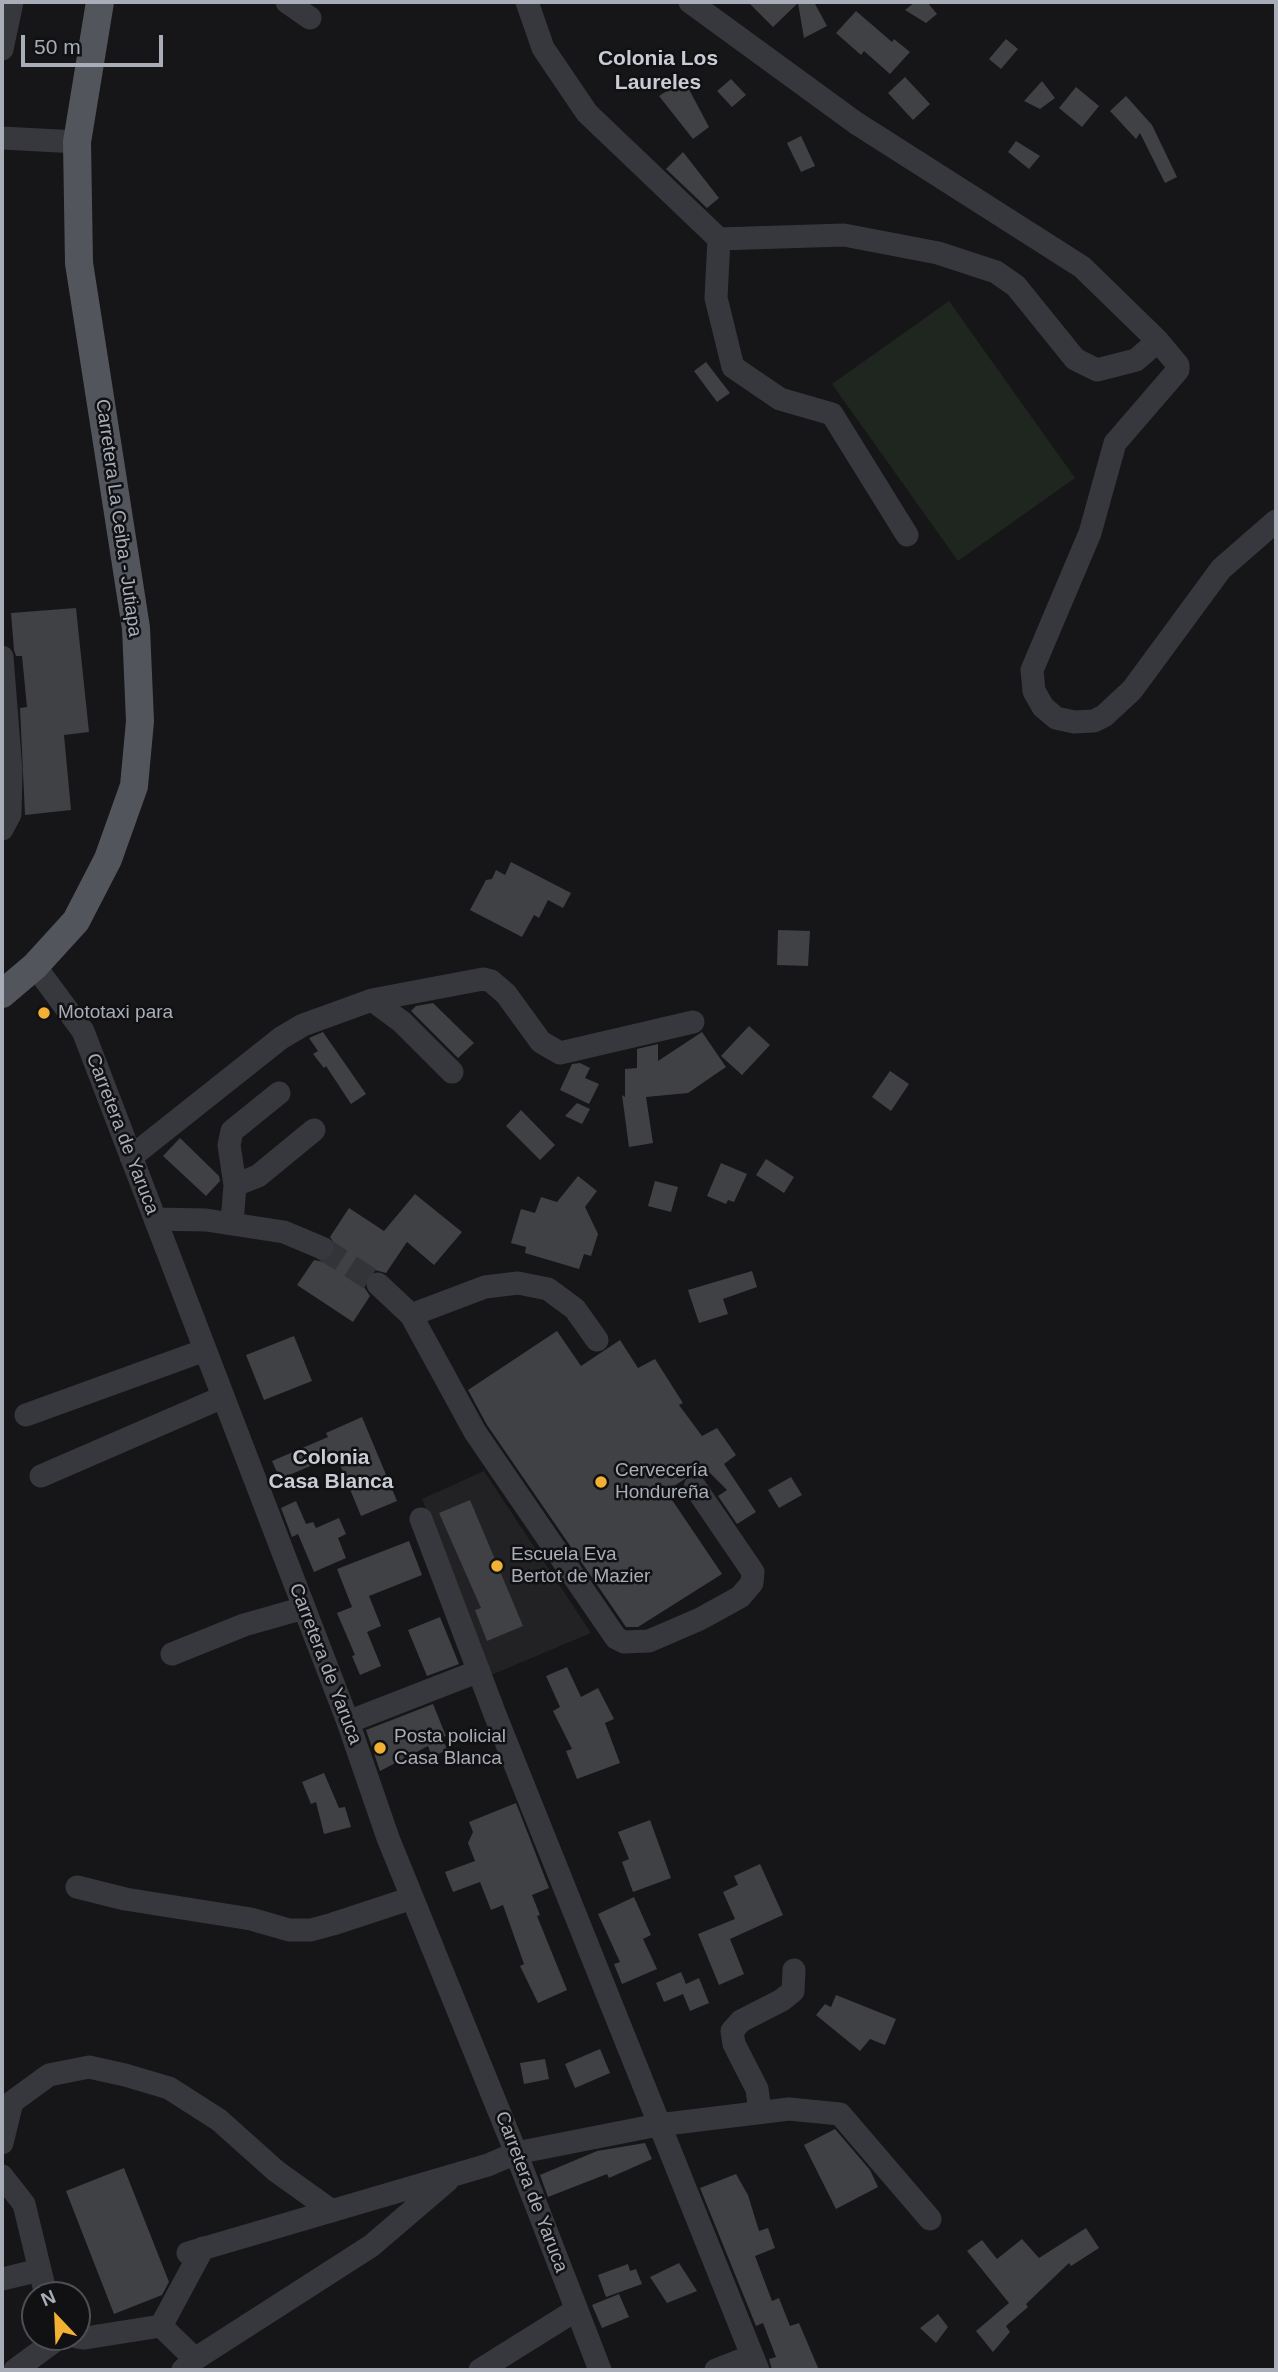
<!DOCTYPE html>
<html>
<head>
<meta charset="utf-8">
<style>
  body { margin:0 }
  #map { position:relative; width:1278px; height:2372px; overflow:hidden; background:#161618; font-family:Arial,sans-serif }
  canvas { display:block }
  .frame { position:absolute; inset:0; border:4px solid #a8adb8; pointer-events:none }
  .north { position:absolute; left:21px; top:2281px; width:70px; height:70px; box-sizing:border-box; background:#111113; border:2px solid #4d4f55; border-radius:50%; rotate:337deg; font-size:19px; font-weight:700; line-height:28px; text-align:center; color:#a8adb8 }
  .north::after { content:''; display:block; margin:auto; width:24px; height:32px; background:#f2b134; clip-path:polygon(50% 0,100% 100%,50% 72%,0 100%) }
  .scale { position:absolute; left:21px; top:35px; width:142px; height:32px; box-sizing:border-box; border:4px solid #a8adb8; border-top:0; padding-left:9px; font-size:21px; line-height:24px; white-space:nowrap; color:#a8adb8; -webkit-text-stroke:5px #111113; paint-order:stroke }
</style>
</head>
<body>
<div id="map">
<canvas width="1278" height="2372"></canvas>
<div class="frame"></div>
<div class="north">N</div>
<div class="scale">50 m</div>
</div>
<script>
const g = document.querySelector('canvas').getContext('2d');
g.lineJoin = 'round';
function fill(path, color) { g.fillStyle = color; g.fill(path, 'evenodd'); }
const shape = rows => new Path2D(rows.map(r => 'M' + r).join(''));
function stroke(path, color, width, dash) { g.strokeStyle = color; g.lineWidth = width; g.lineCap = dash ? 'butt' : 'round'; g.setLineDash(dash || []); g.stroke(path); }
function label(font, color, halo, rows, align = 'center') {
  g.font = font + ' Arial,sans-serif'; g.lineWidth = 5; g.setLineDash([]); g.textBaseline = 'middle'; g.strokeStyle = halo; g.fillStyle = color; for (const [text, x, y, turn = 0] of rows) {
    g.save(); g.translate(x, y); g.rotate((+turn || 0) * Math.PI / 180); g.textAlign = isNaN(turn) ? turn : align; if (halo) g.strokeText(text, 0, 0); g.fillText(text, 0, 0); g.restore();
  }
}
const built = shape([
  [484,1471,591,1633,491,1675,422,1499]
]);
const green = shape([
  [949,301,1075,478,958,561,832,384]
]);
const building = shape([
  [748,2,814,2,827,26,804,38,798,3,773,27],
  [915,2,927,2,937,14,926,23,905,10],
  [856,11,892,42,894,39,910,52,890,74,864,51,861,55,836,33],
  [1006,39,1018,49,1001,69,989,59],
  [905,77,930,104,913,120,888,93],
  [731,79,746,95,732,107,717,91],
  [684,80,709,127,693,139,659,96],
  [1042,81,1055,98,1040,109,1024,101],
  [1076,87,1099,106,1082,127,1059,108],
  [1126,96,1152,125,1177,177,1165,183,1140,133,1136,139,1110,111],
  [801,136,815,166,801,172,787,143],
  [1016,141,1040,156,1029,169,1008,152],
  [683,152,719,198,707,208,666,169],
  [706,362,730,393,717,402,694,371],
  [76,608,89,732,64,735,71,810,25,815,20,708,27,707,22,656,16,656,14,650,11,613],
  [511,862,571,893,563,908,548,900,539,918,534,915,522,937,470,910,486,880,492,879,496,870,505,875],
  [778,930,810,931,808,966,777,965],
  [433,1003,474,1043,458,1058,411,1011,416,1006],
  [749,1026,770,1045,742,1075,721,1056],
  [323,1032,366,1094,351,1104,326,1066,324,1068,313,1054,318,1051,309,1038],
  [702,1032,726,1067,688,1093,646,1097,653,1143,629,1147,622,1095,625,1097,625,1069,637,1068,637,1049,658,1044,658,1061],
  [580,1063,590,1068,585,1078,599,1084,589,1104,560,1090,572,1064],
  [890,1071,909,1084,891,1111,872,1097],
  [577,1103,590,1109,582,1124,565,1116],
  [521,1110,555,1145,540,1160,506,1126],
  [180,1138,219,1176,220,1181,206,1196,163,1156],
  [766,1159,794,1177,784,1193,756,1175],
  [721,1163,747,1174,734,1202,728,1200,726,1204,707,1196],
  [578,1176,597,1191,585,1207,598,1234,591,1256,584,1254,579,1269,525,1253,526,1247,511,1243,521,1209,535,1213,541,1197,557,1202],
  [655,1181,678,1187,671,1212,648,1206],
  [415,1194,462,1232,434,1265,407,1242,386,1273,375,1270,367,1275,364,1287,370,1296,353,1322,297,1285,314,1260,324,1262,335,1254,336,1246,330,1237,349,1208,384,1231],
  [752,1271,757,1287,723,1299,728,1314,699,1323,688,1290],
  [557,1331,581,1366,620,1340,638,1368,655,1359,683,1403,679,1405,702,1436,717,1428,736,1455,724,1464,756,1512,737,1524,718,1496,727,1490,704,1467,666,1491,722,1574,638,1627,626,1627,487,1425,468,1390],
  [294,1336,312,1381,264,1400,246,1355],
  [362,1417,397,1501,361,1516,336,1455,280,1479,272,1461,328,1437,326,1433],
  [791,1477,802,1495,779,1508,768,1490],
  [470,1500,523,1626,487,1641,475,1610,481,1608,439,1513],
  [296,1501,306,1524,313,1522,316,1528,339,1518,346,1534,338,1538,346,1558,314,1572,298,1534,292,1537,281,1508],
  [409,1541,422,1575,369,1596,381,1626,367,1632,381,1666,360,1675,352,1656,355,1655,337,1613,352,1607,337,1569],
  [440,1617,459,1664,427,1676,408,1630],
  [567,1667,581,1697,598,1688,614,1719,605,1723,620,1763,577,1779,566,1751,572,1749,553,1711,560,1707,546,1676],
  [433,1704,446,1736,442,1737,447,1750,432,1757,428,1746,380,1771,366,1730],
  [324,1773,339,1808,345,1807,351,1827,324,1834,316,1802,311,1804,302,1782],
  [516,1803,549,1888,532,1895,540,1915,537,1916,567,1990,538,2003,520,1966,524,1964,503,1905,491,1910,480,1882,453,1892,445,1872,475,1861,468,1843,473,1832,469,1822],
  [650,1820,671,1878,633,1892,622,1862,629,1859,618,1832],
  [760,1864,783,1915,730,1939,744,1974,719,1985,698,1934,735,1919,723,1892,738,1885,734,1876],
  [634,1897,651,1935,643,1939,657,1969,622,1984,614,1964,620,1962,598,1914],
  [681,1972,686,1984,699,1978,709,2003,690,2011,683,1994,664,2002,656,1983],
  [836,1995,896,2019,885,2045,870,2039,860,2051,816,2015,825,2004,831,2007],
  [600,2049,610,2073,575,2088,565,2064],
  [545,2059,549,2079,524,2084,520,2063],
  [835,2129,870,2170,878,2187,836,2209,804,2145],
  [645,2143,652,2159,609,2178,607,2174,548,2197,540,2175,597,2151],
  [124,2168,169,2282,162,2295,114,2314,66,2191],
  [736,2174,748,2195,759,2231,768,2228,775,2248,755,2256,772,2301,779,2298,790,2326,799,2323,819,2370,772,2370,769,2359,776,2357,763,2323,756,2326,700,2188],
  [1086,2228,1099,2248,1071,2266,1069,2263,1026,2304,1028,2307,1006,2326,1010,2332,993,2352,976,2331,1009,2303,967,2251,982,2240,997,2259,1022,2239,1039,2258],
  [679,2263,697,2291,667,2303,650,2277],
  [628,2264,630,2271,636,2269,642,2284,606,2297,598,2275],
  [619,2294,629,2317,602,2328,592,2305],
  [938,2314,948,2327,936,2343,920,2328]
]);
const minorTunnel = shape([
  [322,1248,378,1284]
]);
const minor = shape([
  [287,2,310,18],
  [527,2,543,48,587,113,719,239,716,298,733,367,780,399,832,414,907,535],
  [690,2,856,123,1082,267,1158,341,1178,365,1178,370,1115,443,1090,533,1032,670,1034,691,1043,707,1056,718,1074,722,1094,721,1104,716,1132,690,1221,569,1276,521],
  [2,49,12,2],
  [2,138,77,142],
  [719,239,844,235,938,253,996,272,1016,286,1075,359,1097,370,1136,360,1158,341],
  [2,657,11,771,10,814,2,829],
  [35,966,83,1031,348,1722,388,1838,516,2153,600,2370],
  [372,1000,402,1022,452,1072],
  [131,1157,281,1038,303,1025,372,1000,483,979,491,981,506,994,541,1042,560,1053,693,1022],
  [235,1185,258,1176,314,1130],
  [155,1219,206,1220,284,1232,322,1248],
  [232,1223,235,1185,229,1145,232,1131,279,1093],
  [378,1284,411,1315,475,1432,616,1638,624,1642,649,1641,700,1619,740,1597,752,1583,753,1572,695,1487],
  [411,1315,485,1287,518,1283,548,1289,575,1309,597,1340],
  [26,1415,205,1350],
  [41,1476,223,1397],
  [421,1519,496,1717,758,2370],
  [172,1654,244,1625,304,1608],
  [348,1722,479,1671],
  [77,1887,125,1899,251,1919,289,1930,311,1930,333,1924,412,1898],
  [760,2112,757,2089,734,2044,732,2031,741,2021,782,2000,793,1991,794,1970],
  [2,2143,12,2102,49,2075,89,2067,125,2075,169,2088,219,2120,276,2171,332,2211],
  [2,2176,24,2204,46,2295],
  [188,2253,488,2165,516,2153,658,2125,789,2109,840,2114,930,2219],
  [2,2279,40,2270],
  [161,2326,195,2359],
  [77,2337,85,2338,161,2326,203,2248],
  [15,2370,60,2337],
  [183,2370,195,2359,371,2246,447,2181],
  [480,2370,576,2310],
  [716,2370,752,2356]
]);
const major = shape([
  [2,994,35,966,76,921,108,859,134,786,140,721,136,628,79,263,77,142,100,2]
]);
const markers = [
  [44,1013,7,"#f2b134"],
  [601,1482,7,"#f2b134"],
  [497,1566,7,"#f2b134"],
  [380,1748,7,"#f2b134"]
];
const streetNames = [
  ["Carretera La Ceiba - Jutiapa",118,518,82],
  ["Carretera de Yaruca",122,1134,69],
  ["Carretera de Yaruca",325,1664,69],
  ["Carretera de Yaruca",531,2192,69]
];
const poiNames = [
  ["Mototaxi para",58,1013],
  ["Cervecería",615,1471],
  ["Hondureña",615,1493],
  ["Escuela Eva",511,1555],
  ["Bertot de Mazier",511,1577],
  ["Posta policial",394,1737],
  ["Casa Blanca",394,1759]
];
const neighbourhoodNames = [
  ["Colonia Los",658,59],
  ["Laureles",658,83],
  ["Colonia",331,1458],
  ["Casa Blanca",331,1482]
];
fill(built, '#222225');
fill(green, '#1e261f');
fill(building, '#404145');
stroke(minorTunnel, '#333438', 23, [23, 11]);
stroke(minor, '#37383d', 23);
stroke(major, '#53555c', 28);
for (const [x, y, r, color] of markers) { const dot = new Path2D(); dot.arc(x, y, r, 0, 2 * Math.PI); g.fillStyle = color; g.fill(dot); stroke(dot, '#111113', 2.5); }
label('19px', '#a8adb8', '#111113', streetNames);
label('19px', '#a8adb8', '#111113', poiNames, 'left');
label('bold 21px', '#c9ccd4', '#111113', neighbourhoodNames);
</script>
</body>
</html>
